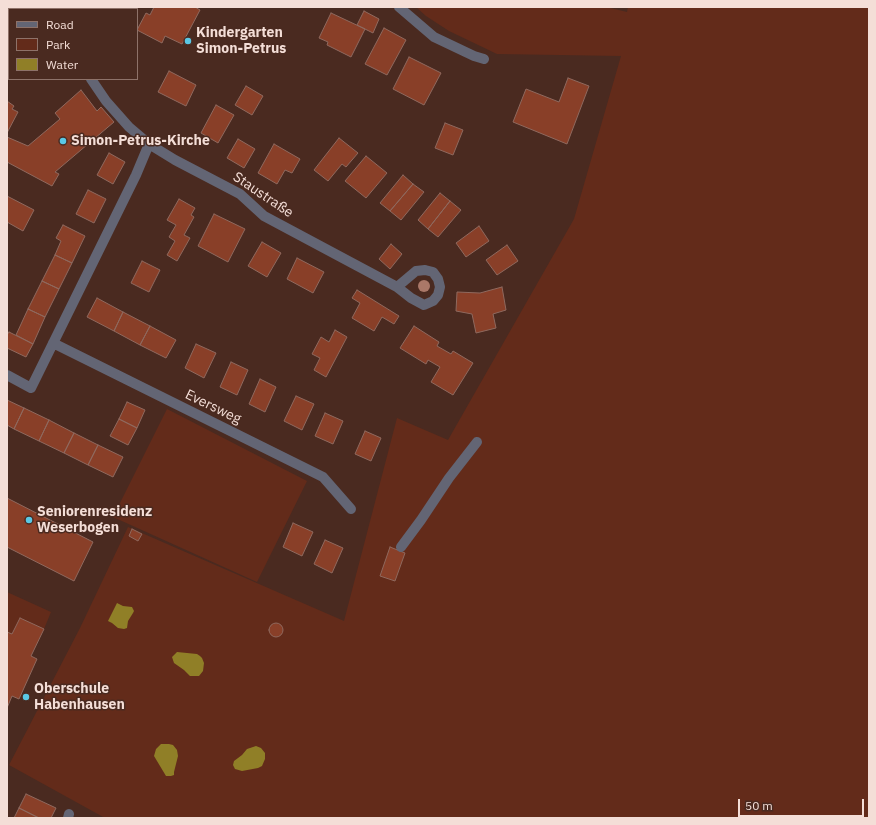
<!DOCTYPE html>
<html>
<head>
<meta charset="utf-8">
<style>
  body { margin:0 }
  #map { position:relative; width:876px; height:825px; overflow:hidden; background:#4a2a20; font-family:"IBM Plex Sans",sans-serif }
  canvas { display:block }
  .frame { position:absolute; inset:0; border:8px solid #f4ded7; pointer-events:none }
  .legend { position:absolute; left:8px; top:8px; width:130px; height:72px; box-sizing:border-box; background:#4a2a20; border:1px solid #8e7269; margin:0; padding:5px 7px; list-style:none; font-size:12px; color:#f4ded7 }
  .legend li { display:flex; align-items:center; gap:8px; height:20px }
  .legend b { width:20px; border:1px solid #8e7269 }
  .scale { position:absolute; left:738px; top:799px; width:126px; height:18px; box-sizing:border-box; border:2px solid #f4ded7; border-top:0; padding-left:5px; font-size:12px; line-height:14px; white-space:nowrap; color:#f4ded7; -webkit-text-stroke:3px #4a2a20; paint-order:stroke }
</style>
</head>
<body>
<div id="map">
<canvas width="876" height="825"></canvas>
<div class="frame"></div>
<ul class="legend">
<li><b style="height:5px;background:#636574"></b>Road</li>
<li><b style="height:11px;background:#632b1a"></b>Park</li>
<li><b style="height:11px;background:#907f27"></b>Water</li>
</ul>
<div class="scale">50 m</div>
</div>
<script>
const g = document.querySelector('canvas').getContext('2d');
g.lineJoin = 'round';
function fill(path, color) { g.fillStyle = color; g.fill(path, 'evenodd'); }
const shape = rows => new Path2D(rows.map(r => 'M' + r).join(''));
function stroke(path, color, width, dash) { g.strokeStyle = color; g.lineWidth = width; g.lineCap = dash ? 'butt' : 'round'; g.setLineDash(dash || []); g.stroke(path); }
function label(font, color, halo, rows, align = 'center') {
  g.font = font + ' "IBM Plex Sans",sans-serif'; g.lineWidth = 3; g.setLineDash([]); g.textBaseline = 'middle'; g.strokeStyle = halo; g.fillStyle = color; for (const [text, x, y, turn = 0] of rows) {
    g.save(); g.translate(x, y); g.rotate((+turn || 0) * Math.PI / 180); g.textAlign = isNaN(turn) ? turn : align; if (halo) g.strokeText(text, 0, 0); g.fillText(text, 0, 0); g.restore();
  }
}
const green = shape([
  [416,7,606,7,627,12,628,7,869,7,869,818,105,818,9,765,80,628,128,527,344,621,397,418,448,440,574,219,621,56,497,54,449,31,426,16],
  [167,409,307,481,257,582,113,517],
  [7,592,51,612,44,629,12,634,7,632]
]);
const water = shape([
  [117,603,123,606,132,607,134,611,133,613,128,621,127,628,124,629,118,628,112,623,108,621],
  [177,652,197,654,200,656,202,658,204,663,203,671,199,676,190,676,184,670,174,663,172,657],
  [161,744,169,744,173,745,177,750,178,756,174,772,174,775,171,776,166,776,154,756,156,749],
  [256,746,261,748,265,753,265,759,262,766,258,768,242,771,235,769,233,765,234,761,242,755,247,749]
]);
const building = shape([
  [154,7,195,7,200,10,182,44,165,36,162,43,137,30,146,13,150,15,154,7],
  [364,11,379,19,373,33,357,25,364,11],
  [331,13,365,29,351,57,327,45,328,42,319,38,331,13],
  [384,28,406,40,387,75,365,64,384,28],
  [409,57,441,73,424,105,393,89,409,57],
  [169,71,196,85,186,106,158,92,169,71],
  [568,78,589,86,567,144,513,122,526,89,559,102,568,78],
  [246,86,263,96,252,115,235,105,246,86],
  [81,90,97,111,101,107,114,122,55,172,59,174,52,186,7,162,7,137,28,146,60,119,55,113,81,90],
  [7,101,14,106,12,109,18,112,7,133,7,101],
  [216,105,234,115,218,143,201,133,216,105],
  [445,123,463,130,453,155,435,148,445,123],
  [339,138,358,153,346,167,342,164,328,181,314,170,339,138],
  [238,139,255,149,244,168,227,158,238,139],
  [274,144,300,159,292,173,285,170,277,184,258,173,274,144],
  [109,153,125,162,113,184,97,175,109,153],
  [366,156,387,173,366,198,345,181,366,156],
  [403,175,413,184,390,211,380,203,403,175],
  [413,184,424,192,401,220,390,211,413,184],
  [88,190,106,199,94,223,76,214,88,190],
  [440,193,450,201,428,229,418,220,440,193],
  [7,196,34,210,23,231,7,222,7,196],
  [179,199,195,208,191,215,194,217,184,235,190,238,177,261,167,255,175,241,169,237,176,225,167,220,179,199],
  [450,201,461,210,438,237,428,229,450,201],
  [214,214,245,229,228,262,198,246,214,214],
  [63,225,85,236,72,263,55,255,61,241,56,238,63,225],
  [479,226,489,241,466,257,456,243,479,226],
  [262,242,281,253,267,277,248,266,262,242],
  [391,244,402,254,390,269,379,259,391,244],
  [507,245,518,261,497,275,486,260,507,245],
  [55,255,72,263,59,289,42,281,55,255],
  [297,258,324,272,313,293,287,279,297,258],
  [142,261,160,270,149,292,131,283,142,261],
  [42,281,59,289,45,317,28,309,42,281],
  [502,287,506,310,493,314,496,328,476,333,472,314,456,311,457,292,480,293,502,287],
  [357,290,399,316,394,324,382,317,374,331,352,318,360,303,352,298,357,290],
  [97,298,123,312,114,331,87,317,97,298],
  [28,309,45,317,33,344,16,335,28,309],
  [123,312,150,326,140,345,114,331,123,312],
  [150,326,176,340,166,358,140,345,150,326],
  [414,326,439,342,437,346,451,354,453,351,473,363,453,395,431,382,440,367,428,360,426,364,400,348,414,326],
  [335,330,347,337,326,377,314,370,320,358,312,354,321,337,329,342,335,330],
  [9,332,33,344,26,357,7,348,7,335,9,332],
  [196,344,216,353,204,378,185,368,196,344],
  [231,362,248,370,237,395,220,387,231,362],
  [260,379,276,387,265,412,249,404,260,379],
  [296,396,314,404,302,430,284,421,296,396],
  [7,400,24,408,14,429,7,425,7,400],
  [127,402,145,410,137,428,119,419,127,402],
  [24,408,49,420,39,441,14,429,24,408],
  [325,413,343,421,333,444,315,436,325,413],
  [119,419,137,428,128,445,110,436,119,419],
  [49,420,74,433,64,453,39,441,49,420],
  [365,431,381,438,371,461,355,454,365,431],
  [74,433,98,445,88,465,64,453,74,433],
  [98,445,123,457,113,477,88,465,98,445],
  [7,498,93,542,74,581,7,547,7,498],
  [293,523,313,532,302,556,283,547,293,523],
  [132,529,142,534,138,541,129,536,132,529],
  [325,540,343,548,332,573,314,564,325,540],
  [390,547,405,553,395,581,380,576,390,547],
  [20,618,44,629,31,656,37,659,19,699,12,696,7,708,7,632,12,634,20,618],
  '269 630a7 7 0 1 1 14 0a7 7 0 1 1-14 0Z',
  [26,794,56,808,51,818,39,818,19,808,26,794],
  [19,808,39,818,14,818,19,808]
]);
const minor = shape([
  [399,7,434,37,474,56,484,59],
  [77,9,78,7],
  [7,70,9,68],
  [91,79,106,101,129,127,149,144,175,160,240,194,264,216,397,287],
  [425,270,433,272,438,279,440,287,438,295,433,301,424,305,411,298,397,287,416,271,425,270],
  [53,343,323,477,351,509],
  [7,375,31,388,136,175,149,144],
  [401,547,421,520,449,478,477,442],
  [68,818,69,814]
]);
const trees = [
  [424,286]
];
const markers = [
  [188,41,4,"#5ac8e5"],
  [63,141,4,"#5ac8e5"],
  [29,520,4,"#5ac8e5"],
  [26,697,4,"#5ac8e5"]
];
const poiNames = [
  ["Kindergarten",196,33],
  ["Simon-Petrus",196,49],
  ["Simon-Petrus-Kirche",71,141],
  ["Seniorenresidenz",37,512],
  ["Weserbogen",37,528],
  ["Oberschule",34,689],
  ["Habenhausen",34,705]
];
const streetNames = [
  ["Staustraße",263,195,34],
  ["Eversweg",213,407,26]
];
fill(green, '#632b1a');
fill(water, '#907f27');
fill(building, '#893f28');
stroke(building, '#8f695e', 1);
stroke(minor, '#636574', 10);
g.fillStyle = '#aa7868';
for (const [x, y] of trees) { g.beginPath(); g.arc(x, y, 6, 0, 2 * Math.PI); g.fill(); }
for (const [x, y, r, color] of markers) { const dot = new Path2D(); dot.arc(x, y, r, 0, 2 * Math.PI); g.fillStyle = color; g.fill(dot); stroke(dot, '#4a2a20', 1.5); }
label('bold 14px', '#f4ded7', '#4a2a20', poiNames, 'left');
label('14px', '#f4ded7', '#4a2a20', streetNames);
</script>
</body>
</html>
